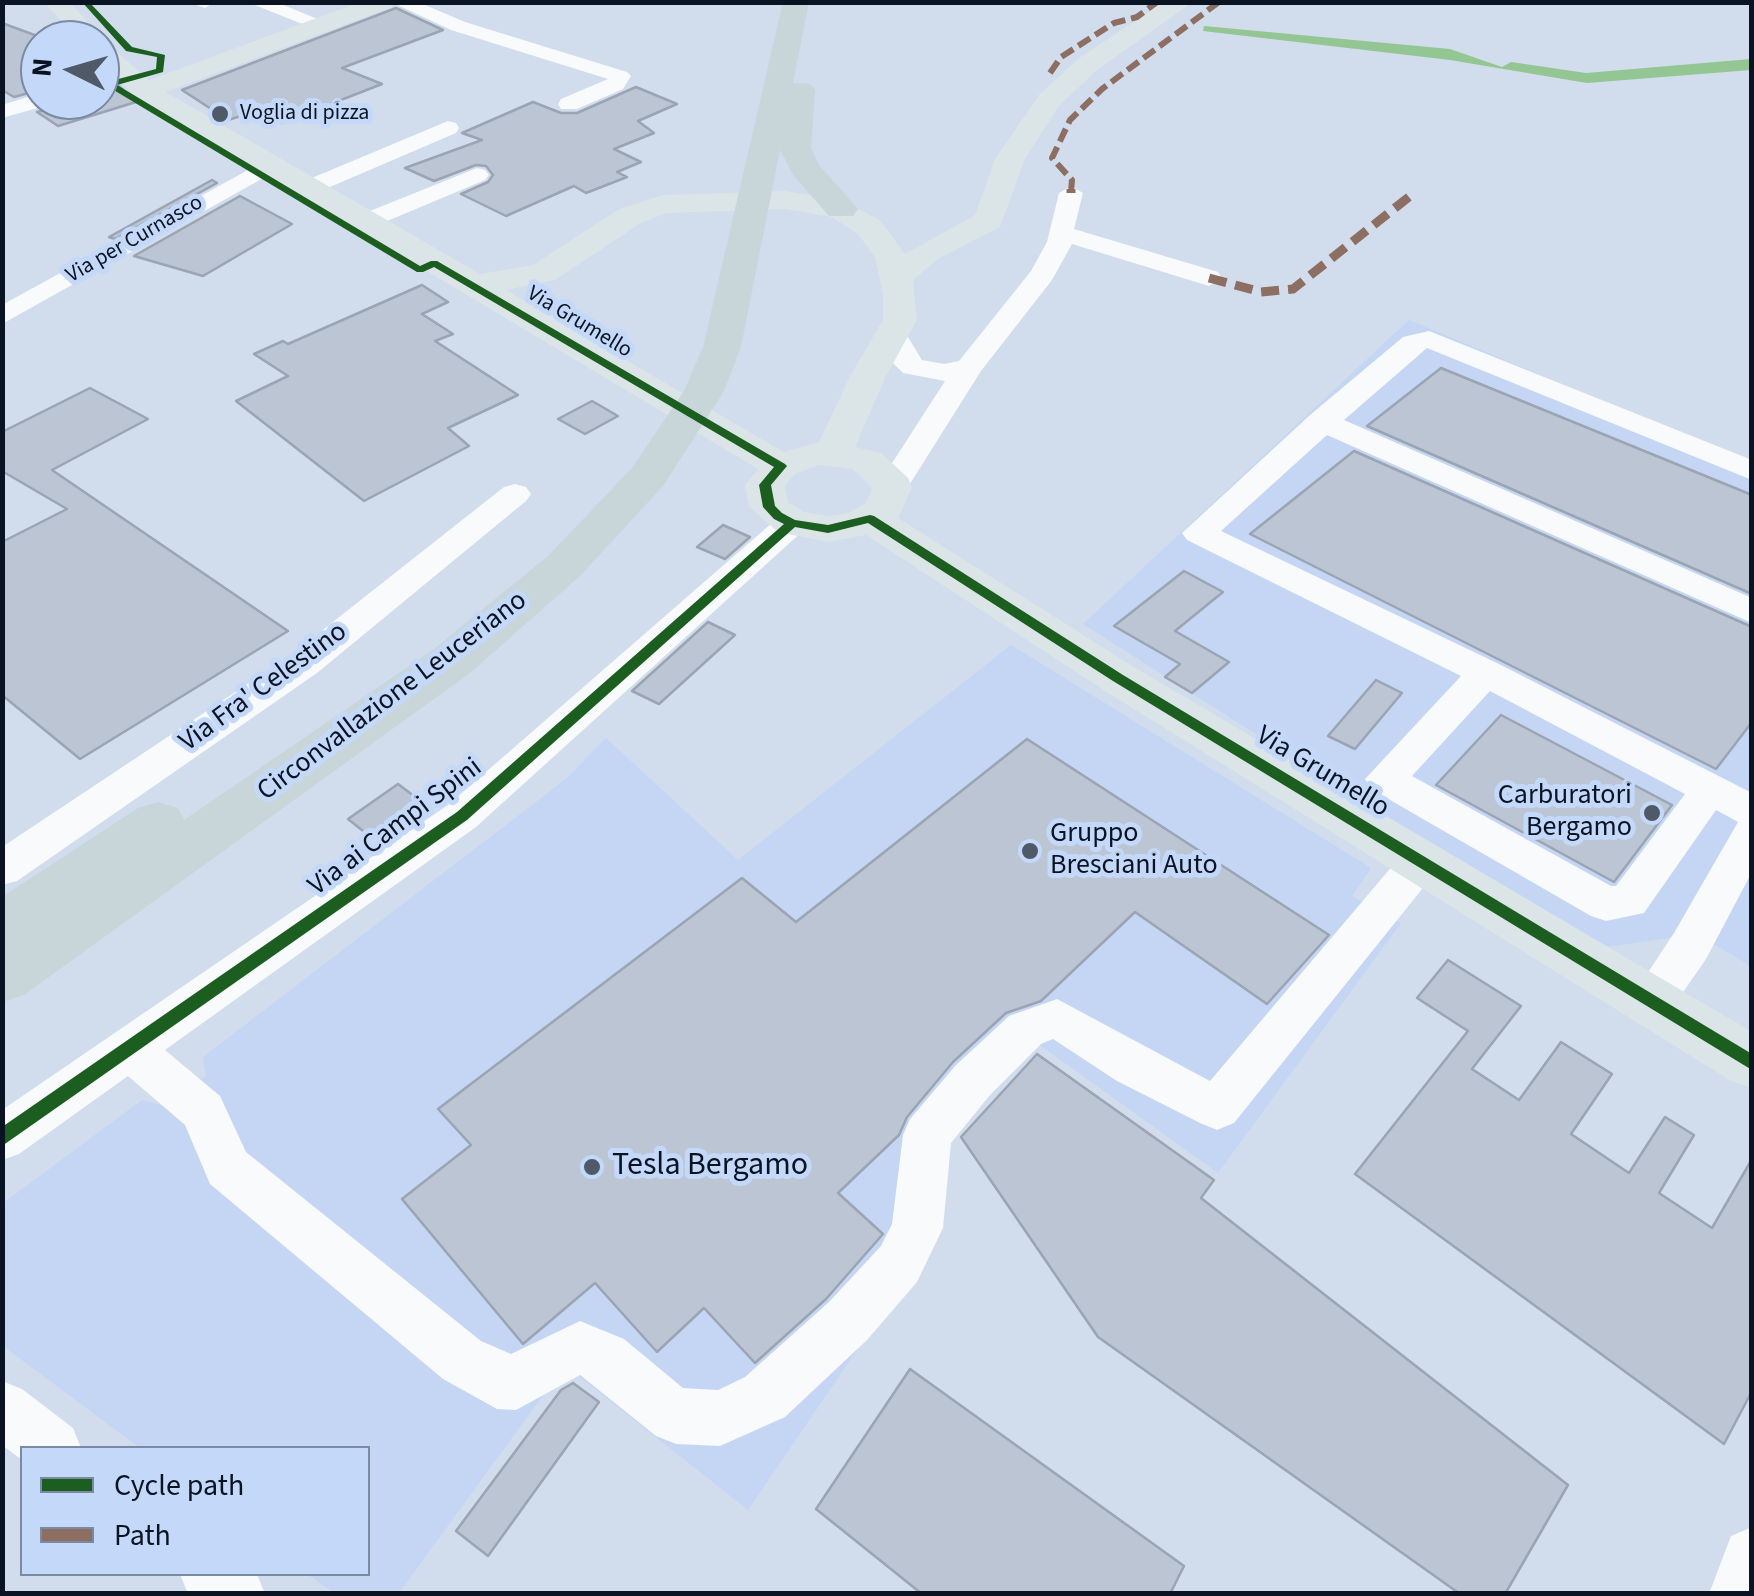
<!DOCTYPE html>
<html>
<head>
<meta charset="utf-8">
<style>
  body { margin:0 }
  #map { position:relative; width:1754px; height:1596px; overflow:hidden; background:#d1dced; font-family:"Source Sans 3",sans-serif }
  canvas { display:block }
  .frame { position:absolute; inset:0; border:5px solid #0a1321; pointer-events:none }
  .legend { position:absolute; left:20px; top:1446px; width:350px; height:130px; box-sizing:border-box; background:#c4d9fa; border:2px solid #7a8aa3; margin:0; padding:12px 18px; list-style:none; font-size:30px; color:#0a1321 }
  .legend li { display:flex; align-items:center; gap:20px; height:50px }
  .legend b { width:50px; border:2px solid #7a8aa3 }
  .north { position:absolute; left:20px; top:20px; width:100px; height:100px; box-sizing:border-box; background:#c4d9fa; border:2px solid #7a8aa3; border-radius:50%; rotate:275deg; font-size:28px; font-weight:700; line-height:40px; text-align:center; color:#0a1321 }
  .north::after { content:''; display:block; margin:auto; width:35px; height:45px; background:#505968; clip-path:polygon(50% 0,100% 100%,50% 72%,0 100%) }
</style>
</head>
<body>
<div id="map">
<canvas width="1754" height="1596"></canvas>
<div class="frame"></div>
<ul class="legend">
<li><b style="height:12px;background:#1b5e20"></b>Cycle path</li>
<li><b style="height:12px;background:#8d6e63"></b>Path</li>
</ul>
<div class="north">N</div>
</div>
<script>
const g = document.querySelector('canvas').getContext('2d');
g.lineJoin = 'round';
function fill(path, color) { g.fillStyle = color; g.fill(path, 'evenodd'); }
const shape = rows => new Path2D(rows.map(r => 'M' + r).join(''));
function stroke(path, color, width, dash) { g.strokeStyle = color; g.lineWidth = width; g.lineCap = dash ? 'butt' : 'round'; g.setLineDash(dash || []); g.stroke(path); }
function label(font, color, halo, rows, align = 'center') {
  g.font = font + ' "Source Sans 3",sans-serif'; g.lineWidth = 10; g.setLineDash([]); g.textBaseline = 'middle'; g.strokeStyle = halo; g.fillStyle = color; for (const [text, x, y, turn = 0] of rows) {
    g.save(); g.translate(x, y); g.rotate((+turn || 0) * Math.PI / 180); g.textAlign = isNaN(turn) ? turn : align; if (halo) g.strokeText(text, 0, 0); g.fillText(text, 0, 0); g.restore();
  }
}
const built = shape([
  [1409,320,1751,463,1751,966,1696,934,1593,949,1083,624],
  [1011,645,1371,868,1352,896,1401,923,1218,1173,1030,1038,939,1126,933,1238,748,1510,565,1365,399,1593,334,1593,307,1574,368,1574,368,1448,140,1448,3,1346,2,1204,142,1100,164,1106,206,1076,203,1057,566,779,606,738,738,860]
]);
const forest = shape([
  [1204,26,1450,49,1502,67,1511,62,1586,73,1751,59,1751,70,1587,83,1450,60,1203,31]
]);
const building = shape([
  [396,8,443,30,342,68,382,84,282,123,257,111,228,120,182,90,396,8],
  [2,23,40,37,40,90,14,97,2,90,2,23],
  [119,86,136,102,58,126,37,112,49,109,55,100,100,100,100,91,119,86],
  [636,87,677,104,638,121,654,133,614,149,641,162,617,172,627,177,586,193,574,186,506,216,461,194,488,182,493,175,486,166,476,165,434,181,405,168,482,140,462,133,533,102,561,113,577,113,636,87],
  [212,180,217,183,115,239,109,237,212,180],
  [240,196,292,224,203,276,134,256,240,196],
  [422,285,448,302,422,314,453,334,435,341,518,395,448,428,469,446,364,501,236,401,288,376,254,354,283,341,288,344,422,285],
  [1441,368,1752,495,1752,594,1367,426,1441,368],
  [90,388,148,419,52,470,288,631,80,759,2,695,2,542,67,509,2,471,2,432,90,388],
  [592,401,618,416,585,434,558,419,592,401],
  [1354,451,1752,627,1752,722,1716,769,1250,534,1354,451],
  [723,525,750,537,725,559,697,547,723,525],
  [1184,571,1223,592,1175,631,1229,662,1192,693,1165,677,1180,664,1114,626,1184,571],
  [708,622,735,635,659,704,632,691,708,622],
  [1376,680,1402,693,1355,749,1328,736,1376,680],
  [1501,715,1672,805,1614,882,1436,785,1501,715],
  [1027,739,1329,935,1267,1004,1135,912,1041,1001,1006,1013,953,1062,907,1117,899,1135,838,1193,883,1234,826,1299,755,1363,704,1308,657,1352,595,1283,523,1344,402,1199,471,1145,438,1109,742,878,796,922,1027,739],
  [398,784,418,799,368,835,348,819,398,784],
  [1448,960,1521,1006,1472,1069,1519,1100,1561,1042,1612,1074,1571,1134,1629,1173,1665,1117,1694,1135,1659,1193,1712,1228,1752,1159,1752,1391,1724,1444,1355,1174,1468,1031,1417,998,1448,960],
  [1037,1054,1214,1180,1201,1198,1568,1485,1505,1594,1460,1594,1098,1337,961,1137,1037,1054],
  [910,1369,1184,1566,1170,1594,922,1594,816,1509,910,1369],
  [573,1383,599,1402,488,1556,456,1531,561,1390,573,1383]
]);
const minor = shape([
  [188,2,214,2,205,8,188,2],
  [247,2,276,2,332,25,322,31,315,29,247,2],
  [391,2,418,2,465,22,627,72,631,76,623,89,577,109,561,109,558,104,561,99,608,79,451,30,391,2],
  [125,68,132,70,136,74,132,78,100,88,100,75,125,68],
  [40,93,40,100,51,100,48,105,2,118,2,105,40,93],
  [448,121,456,123,459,128,456,133,316,193,308,195,296,188,300,183,448,121],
  [268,159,276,161,280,166,276,171,2,324,2,305,268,159],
  [477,168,485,170,489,175,485,180,373,227,364,229,352,222,355,217,477,168],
  [1071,186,1083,193,1074,229,1218,272,1222,278,1209,286,1072,244,1052,280,981,371,903,495,881,495,876,488,945,381,903,373,890,360,879,335,893,327,903,329,922,360,944,364,959,361,1031,271,1047,242,1059,193,1071,186],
  [1429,331,1752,460,1752,480,1427,348,1344,420,1752,598,1752,623,1327,435,1221,531,1499,664,1752,793,1752,872,1706,959,1668,1014,1652,1020,1636,1014,1629,1001,1674,933,1738,822,1716,810,1644,913,1606,921,1591,916,1371,789,1365,779,1461,676,1187,540,1182,533,1310,415,1403,337,1429,331],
  [1490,691,1685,794,1616,886,1611,886,1412,776,1490,691],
  [515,484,526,487,531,494,526,501,317,673,17,881,2,885,2,847,291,655,504,487,515,484],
  [792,513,804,516,808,523,804,530,476,827,165,1050,220,1096,246,1152,481,1341,511,1354,580,1321,624,1339,683,1388,718,1390,745,1377,829,1302,881,1246,892,1224,903,1135,910,1119,956,1065,1009,1016,1057,999,1210,1081,1405,851,1420,846,1435,851,1441,862,1435,873,1234,1123,1217,1130,1200,1123,1117,1081,1053,1039,1041,1044,990,1095,951,1143,943,1228,917,1282,867,1340,785,1417,720,1446,676,1444,656,1436,580,1375,516,1410,497,1409,443,1379,210,1184,185,1125,128,1076,19,1154,2,1160,2,1110,448,805,780,516,792,513],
  [2,1381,22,1389,73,1428,81,1448,22,1448,22,1460,2,1445,2,1381],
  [1752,1527,1752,1594,1709,1594,1731,1536,1752,1527],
  [180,1574,257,1574,265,1594,188,1594,180,1574]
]);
const major = shape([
  [44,2,70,2,104,41,149,80,360,2,396,2,392,7,166,92,480,274,533,265,619,209,663,195,785,191,841,200,880,220,905,254,975,215,995,159,1039,95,1079,58,1164,2,1193,2,1097,70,1059,106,1025,159,1000,227,938,259,913,280,917,320,886,376,855,447,881,453,908,478,912,488,898,518,1134,667,1752,1032,1752,1088,1731,1081,1102,689,866,535,828,542,778,532,749,507,745,485,758,469,135,97,100,62,100,40,78,40,44,2],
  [785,209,832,217,858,234,875,257,883,295,883,320,850,376,819,442,784,452,506,290,555,280,641,223,667,213,785,209],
  [819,465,853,469,872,488,866,503,849,513,828,516,804,512,788,502,785,486,795,474,819,465]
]);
const highway = shape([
  [783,2,809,2,793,83,810,84,815,90,811,148,819,165,858,209,853,216,829,216,794,176,780,150,741,347,724,391,663,486,580,576,470,673,24,995,2,1002,2,897,138,808,158,802,178,808,184,820,434,649,548,556,632,468,684,391,703,347,783,2]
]);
const quietFar1 = shape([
  [197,2,205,2],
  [1050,73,1061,57,1114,23,1137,17,1157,2],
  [1071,192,1072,180,1052,158,1070,120,1102,89,1219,2]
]);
const quiet = shape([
  [1071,193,1071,189],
  [1209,278,1261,292,1293,289,1410,196]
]);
const cycleway = shape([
  [82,2,89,2,132,47,165,55,163,72,117,85,420,266,431,261,437,261,785,464,787,466,771,485,775,506,782,513,795,520,828,525,870,515,874,516,1123,675,1752,1054,1752,1070,1113,681,868,523,828,533,795,527,467,820,2,1146,2,1127,457,812,784,524,774,519,763,507,759,485,774,467,434,267,423,272,417,272,107,86,107,82,156,69,157,57,126,51,82,2]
]);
const markers = [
  [220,114,10,"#505968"],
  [1652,813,10,"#505968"],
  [1030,851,10,"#505968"],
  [592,1167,10,"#505968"]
];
const farPoinames = [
  ["Voglia di pizza",240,114]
];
const farStreetnames = [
  ["Via per Curnasco",135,240,-30],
  ["Via Grumello",579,323,31]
];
const streetNames = [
  ["Via Fra' Celestino",264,688,-36],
  ["Circonvallazione Leuceriano",393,697,-37],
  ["Via Grumello",1322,773,31],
  ["Via ai Campi Spini",396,828,-37]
];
const poiNames = [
  ["Carburatori",1632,797],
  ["Bergamo",1632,829],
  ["Gruppo",1050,835,"left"],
  ["Bresciani Auto",1050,867,"left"]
];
const nearPoinames = [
  ["Tesla Bergamo",612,1167]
];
fill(built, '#c4d6f3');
fill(forest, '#93c692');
fill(building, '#bbc5d4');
stroke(building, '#9ba4b2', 2.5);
fill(minor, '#f8fafc');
fill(major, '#dbe4e7');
fill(highway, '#c8d6d9');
stroke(quietFar1, '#8d6e63', 6, [14, 6]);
stroke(quiet, '#8d6e63', 9, [18, 9]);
fill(cycleway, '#1b5e20');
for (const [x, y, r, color] of markers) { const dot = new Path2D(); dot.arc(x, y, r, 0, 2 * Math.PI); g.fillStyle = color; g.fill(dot); stroke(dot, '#c4d9fa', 4); }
label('22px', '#0a1321', '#c4d9fa', farPoinames, 'left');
label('22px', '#0a1321', '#c4d9fa', farStreetnames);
label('28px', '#0a1321', '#c4d9fa', streetNames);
label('28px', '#0a1321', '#c4d9fa', poiNames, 'right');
label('32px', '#0a1321', '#c4d9fa', nearPoinames, 'left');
</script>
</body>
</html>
